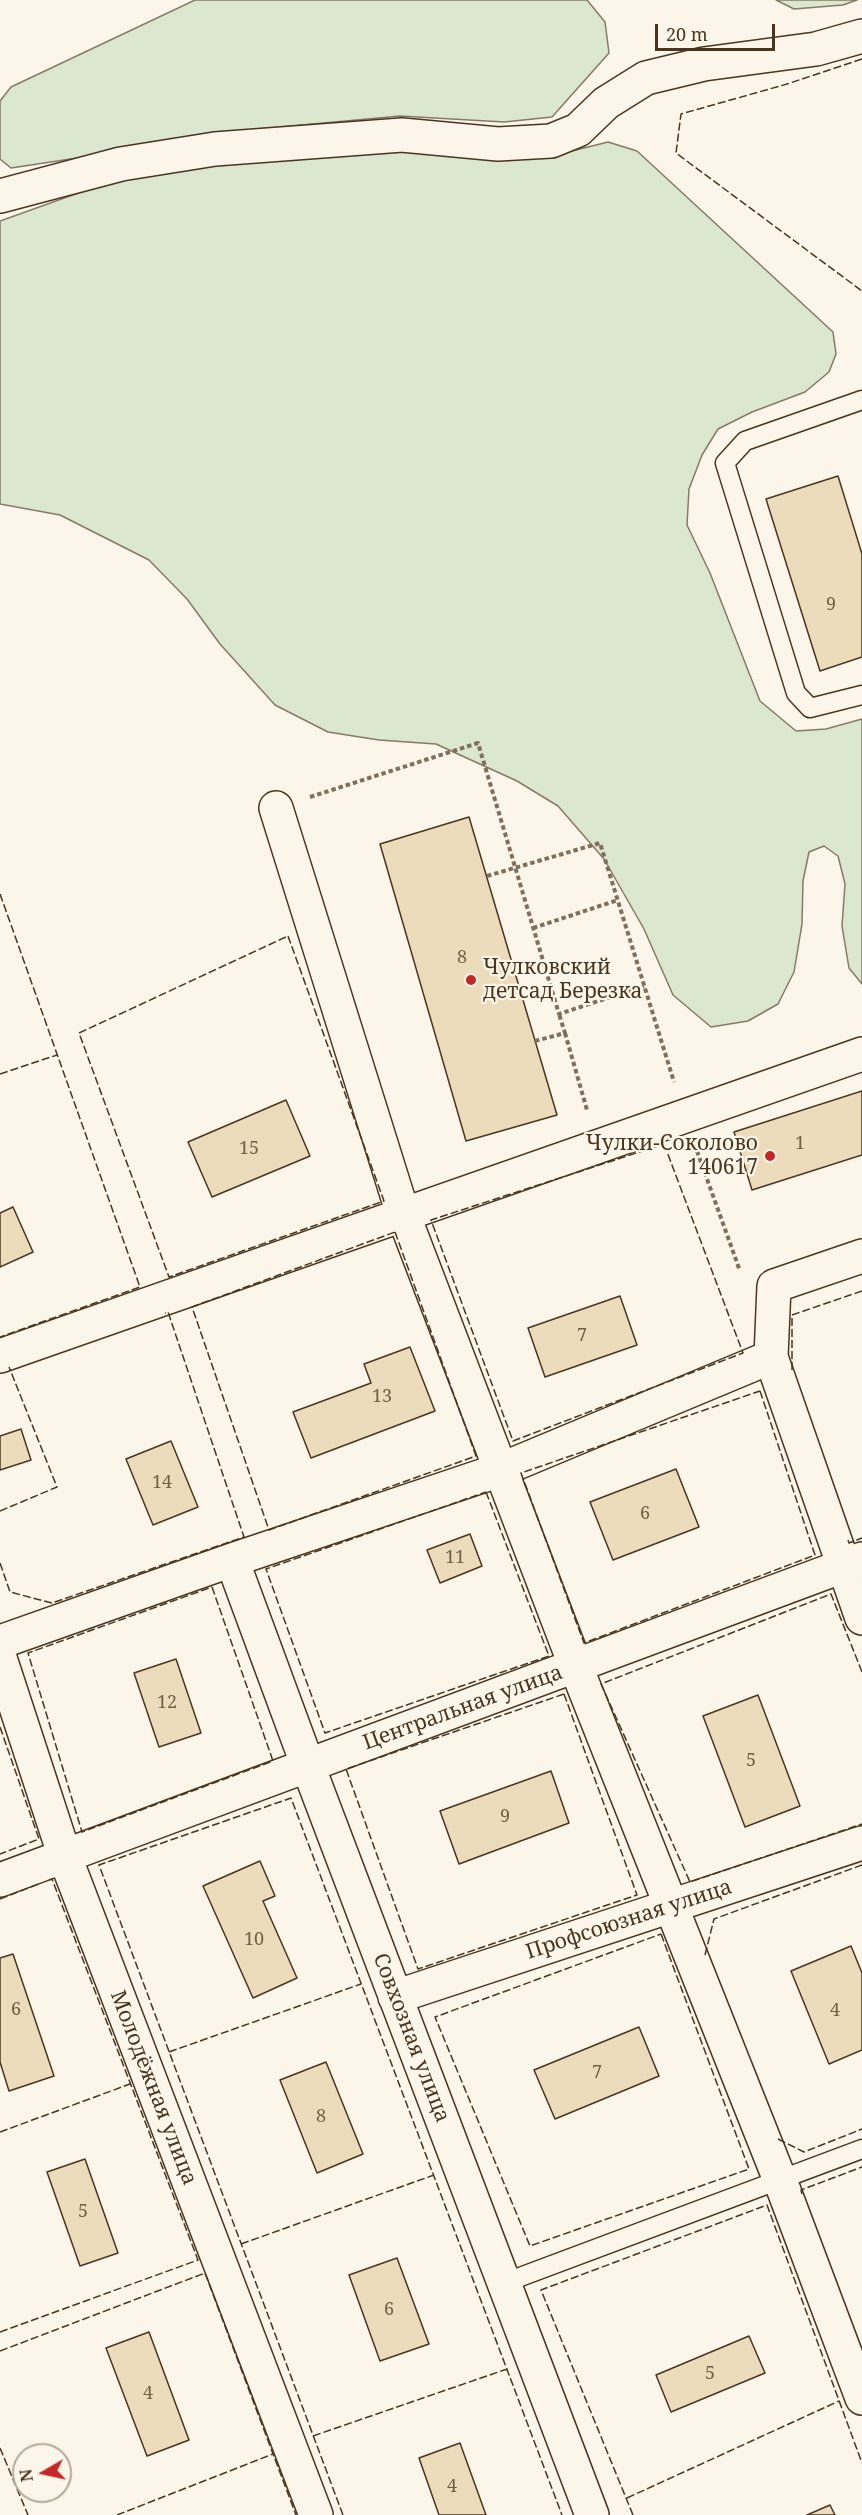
<!DOCTYPE html>
<html>
<head>
<meta charset="utf-8">
<style>
  body { margin:0 }
  #map { position:relative; width:862px; height:2515px; overflow:hidden; background:#fbf6e9; font-family:"Noto Serif",serif }
  canvas { display:block }
  .north { position:absolute; left:12px; top:2443px; width:60px; height:60px; box-sizing:border-box; background:#fbf6e9; border:2px solid #b4a999; border-radius:50%; rotate:261deg; font-size:16px; font-weight:700; line-height:24px; text-align:center; color:#4a3520 }
  .north::after { content:''; display:block; margin:auto; width:21px; height:27px; background:#c62828; clip-path:polygon(50% 0,100% 100%,50% 72%,0 100%) }
  .scale { position:absolute; left:655px; top:24px; width:120px; height:27px; box-sizing:border-box; border:3px solid #4a3520; border-top:0; padding-left:8px; font-size:18px; line-height:21px; white-space:nowrap; color:#4a3520; -webkit-text-stroke:4px #fbf6e9; paint-order:stroke }
</style>
</head>
<body>
<div id="map">
<canvas width="862" height="2515"></canvas>
<div class="north">N</div>
<div class="scale">20 m</div>
</div>
<script>
const g = document.querySelector('canvas').getContext('2d');
g.lineJoin = 'round';
function fill(path, color) { g.fillStyle = color; g.fill(path, 'evenodd'); }
const shape = rows => new Path2D(rows.map(r => 'M' + r).join(''));
function stroke(path, color, width, dash) { g.strokeStyle = color; g.lineWidth = width; g.lineCap = dash ? 'butt' : 'round'; g.setLineDash(dash || []); g.stroke(path); }
function label(font, color, halo, rows, align = 'center') {
  g.font = font + ' "Noto Serif",serif'; g.lineWidth = 4.5; g.setLineDash([]); g.textBaseline = 'middle'; g.strokeStyle = halo; g.fillStyle = color; for (const [text, x, y, turn = 0] of rows) {
    g.save(); g.translate(x, y); g.rotate((+turn || 0) * Math.PI / 180); g.textAlign = isNaN(turn) ? turn : align; if (halo) g.strokeText(text, 0, 0); g.fillText(text, 0, 0); g.restore();
  }
}
const green = shape([
  [195,0,587,0,605,22,609,53,552,117,504,122,400,116,215,133,117,152,11,168,0,159,0,101,11,87,195,0],
  [776,0,857,0,843,5,794,9,776,0],
  [608,142,637,151,833,332,836,354,829,372,805,392,752,412,718,429,702,455,689,489,687,525,710,573,760,701,796,731,826,729,862,719,862,984,849,968,842,926,845,884,838,856,824,846,809,852,803,881,802,924,794,972,778,1004,748,1021,711,1027,673,995,644,929,604,859,558,806,517,781,436,744,379,740,328,732,275,705,220,644,187,599,149,560,60,515,0,504,0,221,123,177,219,160,399,149,548,157,608,142]
]);
const building = shape([
  [838,476,862,554,862,657,820,671,766,499,838,476],
  [469,817,557,1115,466,1141,380,844,469,817],
  [862,1091,862,1155,752,1190,734,1132,862,1091],
  [286,1100,310,1156,212,1197,188,1142,286,1100],
  [13,1207,33,1252,0,1267,0,1213,13,1207],
  [620,1296,637,1345,545,1377,528,1328,620,1296],
  [410,1347,435,1411,311,1458,293,1412,371,1383,364,1364,410,1347],
  [21,1429,31,1460,0,1470,0,1436,21,1429],
  [171,1441,198,1507,153,1525,126,1459,171,1441],
  [676,1469,699,1527,613,1560,590,1502,676,1469],
  [470,1534,482,1566,440,1583,427,1550,470,1534],
  [176,1659,201,1733,159,1747,134,1673,176,1659],
  [758,1695,800,1806,745,1827,703,1716,758,1695],
  [551,1771,569,1823,459,1864,440,1811,551,1771],
  [260,1861,275,1896,263,1901,297,1978,253,1998,203,1886,260,1861],
  [851,1946,862,1973,862,2050,829,2064,791,1971,851,1946],
  [13,1954,54,2076,9,2091,0,2062,0,1958,13,1954],
  [639,2027,659,2076,555,2119,534,2070,639,2027],
  [326,2062,363,2154,317,2173,280,2080,326,2062],
  [85,2159,118,2253,80,2266,47,2172,85,2159],
  [397,2258,429,2344,380,2361,349,2275,397,2258],
  [149,2332,189,2440,147,2456,106,2348,149,2332],
  [749,2336,765,2373,671,2412,656,2375,749,2336],
  [460,2443,486,2515,439,2515,419,2458,460,2443],
  [830,2505,835,2515,807,2515,830,2505]
]);
const path = shape([
  [310,797,478,743,559,1014,644,986],
  [487,876,600,843,674,1082],
  [533,928,618,900],
  [565,1033,587,1110],
  [535,1041,565,1033,559,1014],
  [697,1151,740,1271]
]);
const lane = shape([
  [862,400,745,441,725,463,796,693,810,708,862,695],
  [504,2283,862,2149]
]);
const street = shape([
  [0,196,121,164,215,149,402,135,498,144,551,141,578,130,606,103,646,78,704,64,816,49,862,36],
  [276,808,403,1214,576,1667,780,2180,862,2398],
  [0,1356,862,1054],
  [771,1357,774,1286,862,1256],
  [232,1560,308,1766,592,2515],
  [0,1642,232,1560,500,1470,771,1357,862,1618],
  [0,1658,65,1857,316,2515],
  [0,1880,862,1559],
  [395,1997,862,1843]
]);
const fence = shape([
  [862,59,787,84,681,114,676,153,862,291],
  [0,894,140,1287,0,1337],
  [288,936,384,1201,169,1277,79,1033,288,936],
  [0,1074,57,1055],
  [664,1144,743,1353,513,1441,431,1220,664,1144],
  [395,1232,476,1456,269,1530,192,1307,395,1232],
  [792,1370,792,1315,862,1291],
  [760,1391,815,1555,584,1643,521,1473,760,1391],
  [486,1492,549,1656,325,1733,266,1569,486,1492],
  [0,1511,57,1487,9,1367],
  [848,1540,849,1543,862,1538],
  [0,1563,10,1592,52,1603,244,1537,168,1312,165,1313],
  [212,1587,273,1761,82,1832,28,1653,212,1587],
  [862,1672,831,1594,601,1684,690,1882,862,1824],
  [564,1694,637,1895,418,1969,346,1769,564,1694],
  [0,1727,39,1839,0,1854],
  [0,1899,41,1883],
  [661,1934,749,2169,530,2246,435,2017,661,1934],
  [705,1955,714,1919,862,1865],
  [169,2052,361,1984],
  [0,2132,130,2084],
  [778,2139,804,2152,862,2129],
  [802,2194,801,2190,862,2167],
  [241,2244,434,2175],
  [0,2332,198,2260,52,1879,49,1880],
  [0,2351,205,2273,296,2515],
  [313,2436,507,2369],
  [0,2448,28,2515],
  [627,2498,839,2401],
  [117,2515,273,2454],
  [343,2515,99,1865,291,1798,562,2515],
  [633,2515,541,2290,767,2205,862,2463]
]);
const markers = [
  [471,980,6,"#c62828"],
  [770,1156,6,"#c62828"]
];
const numberNames = [
  ["9",831,605],
  ["8",462,958],
  ["1",800,1144],
  ["15",249,1149],
  ["7",582,1336],
  ["13",382,1397],
  ["14",162,1483],
  ["6",645,1514],
  ["11",455,1558],
  ["12",167,1703],
  ["5",751,1761],
  ["9",505,1817],
  ["10",254,1940],
  ["6",16,2010],
  ["4",835,2011],
  ["7",597,2073],
  ["8",321,2117],
  ["5",83,2212],
  ["6",389,2310],
  ["5",710,2374],
  ["4",148,2394],
  ["4",452,2487]
];
const poiNames = [
  ["Чулковский",483,968],
  ["детсад Березка",483,992],
  ["Чулки-Соколово",758,1144,"right"],
  ["140617",758,1168,"right"]
];
const streetNames = [
  ["Центральная улица",463,1708,-20],
  ["Профсоюзная улица",629,1920,-18],
  ["Совхозная улица",411,2038,69],
  ["Молодёжная улица",153,2088,69]
];
fill(green, '#dce7d0');
stroke(green, '#887966', 1.5);
fill(building, '#ecdcbc');
stroke(building, '#4a3520', 1.5);
stroke(lane, '#4a3520', 21);
stroke(street, '#4a3520', 36);
stroke(path, '#7f6f5c', 4, [4.5, 3]);
stroke(lane, '#fbf6e9', 18);
stroke(street, '#fbf6e9', 33);
stroke(fence, '#4a3520', 1.5, [8, 3]);
for (const [x, y, r, color] of markers) { const dot = new Path2D(); dot.arc(x, y, r, 0, 2 * Math.PI); g.fillStyle = color; g.fill(dot); stroke(dot, '#fbf6e9', 2); }
label('18px', '#725f47', null, numberNames);
label('21px', '#4a3520', '#fbf6e9', poiNames, 'left');
label('21px', '#4a3520', '#fbf6e9', streetNames);
</script>
</body>
</html>
